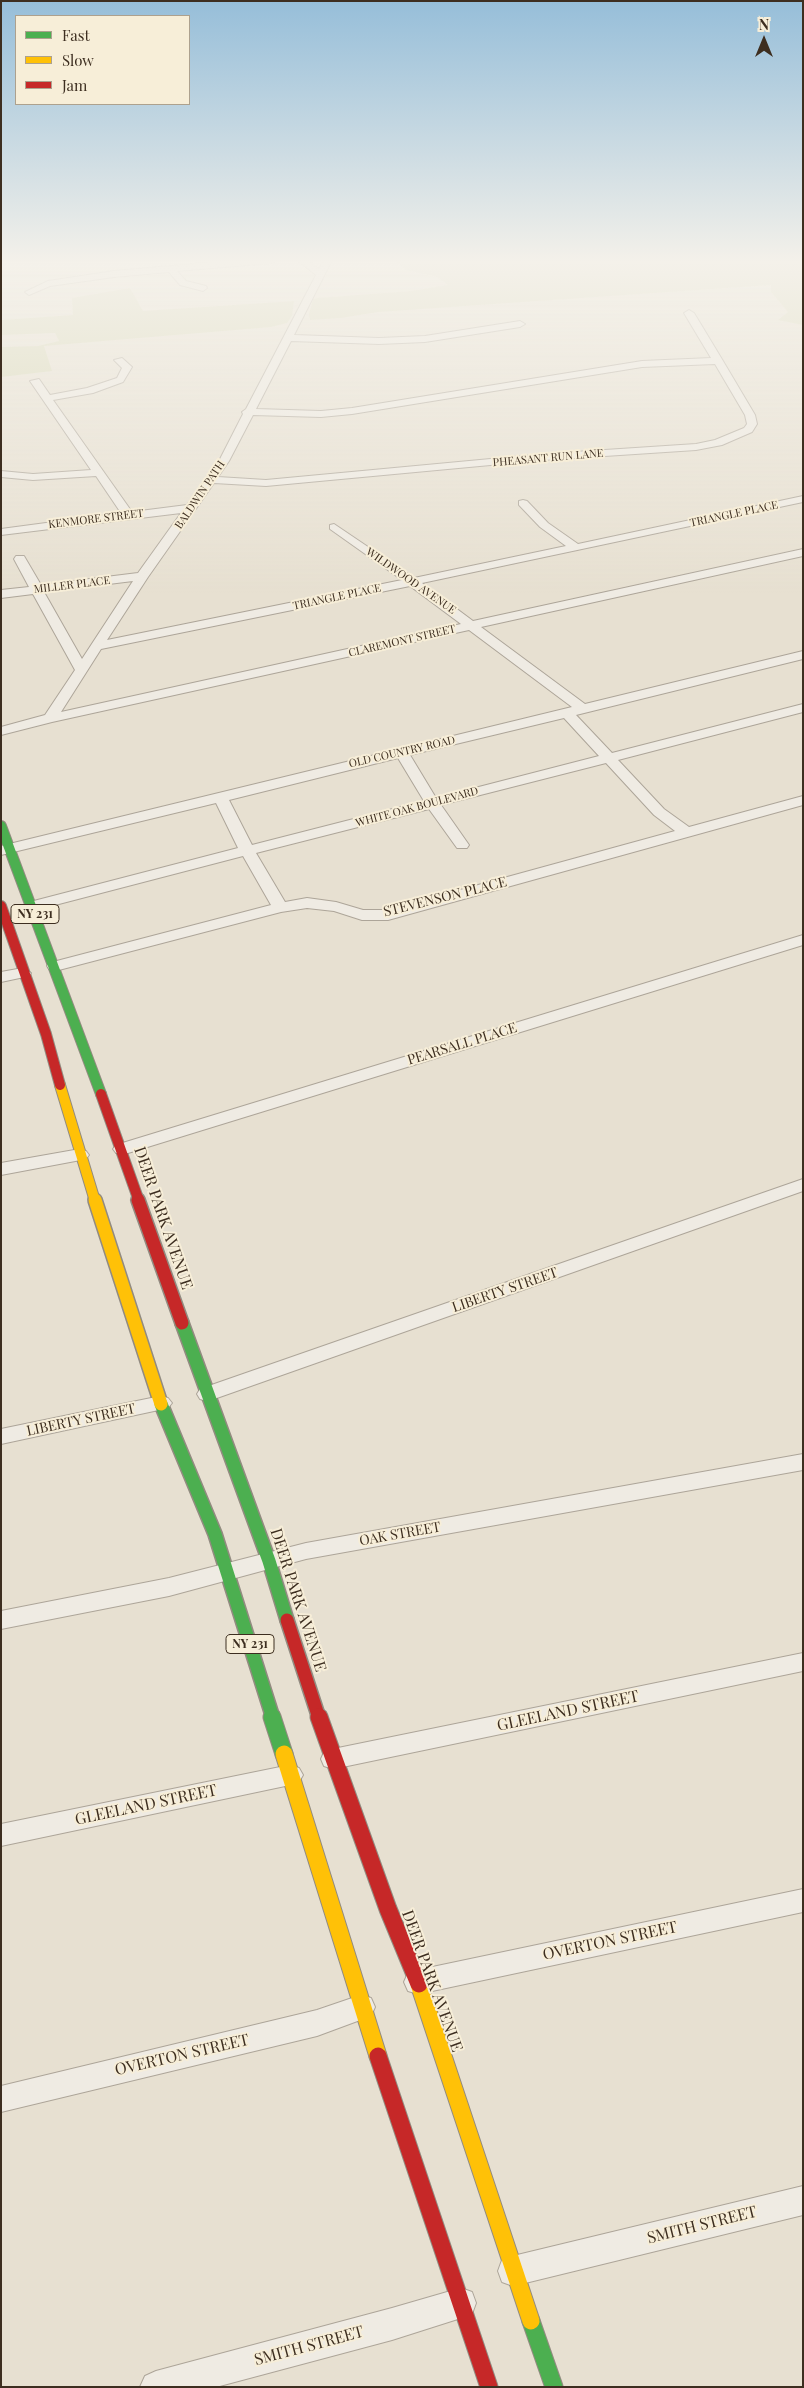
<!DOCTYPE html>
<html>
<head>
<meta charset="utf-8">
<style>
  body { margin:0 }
  #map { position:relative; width:804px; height:2388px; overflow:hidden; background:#e7e0d1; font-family:"Playfair Display",serif }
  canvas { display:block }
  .frame { position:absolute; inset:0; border:2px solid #3d2e20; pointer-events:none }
  .legend { position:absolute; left:15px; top:15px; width:175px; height:90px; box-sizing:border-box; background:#f7eed8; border:1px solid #ada18e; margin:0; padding:6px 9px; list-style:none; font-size:15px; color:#3d2e20 }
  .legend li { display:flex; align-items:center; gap:10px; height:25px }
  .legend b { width:25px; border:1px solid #ada18e }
  .north { position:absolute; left:739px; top:15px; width:50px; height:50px; -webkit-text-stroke:4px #f7eed8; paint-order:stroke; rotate:0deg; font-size:14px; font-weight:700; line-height:20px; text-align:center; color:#3d2e20 }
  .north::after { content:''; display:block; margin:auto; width:18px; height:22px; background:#3d2e20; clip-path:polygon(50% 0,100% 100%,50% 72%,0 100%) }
</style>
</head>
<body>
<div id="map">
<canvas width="804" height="2388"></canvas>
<div class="frame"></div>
<ul class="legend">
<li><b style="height:6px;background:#4caf50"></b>Fast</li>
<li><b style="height:6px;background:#ffc107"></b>Slow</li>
<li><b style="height:6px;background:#c62828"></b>Jam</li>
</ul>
<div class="north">N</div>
</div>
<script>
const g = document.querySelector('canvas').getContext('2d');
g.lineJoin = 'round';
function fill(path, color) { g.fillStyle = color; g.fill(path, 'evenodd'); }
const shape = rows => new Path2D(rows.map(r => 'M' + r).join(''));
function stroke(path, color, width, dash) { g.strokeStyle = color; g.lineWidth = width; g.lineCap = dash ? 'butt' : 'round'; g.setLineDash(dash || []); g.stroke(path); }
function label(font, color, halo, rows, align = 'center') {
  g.font = font + ' "Playfair Display",serif'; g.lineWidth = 4; g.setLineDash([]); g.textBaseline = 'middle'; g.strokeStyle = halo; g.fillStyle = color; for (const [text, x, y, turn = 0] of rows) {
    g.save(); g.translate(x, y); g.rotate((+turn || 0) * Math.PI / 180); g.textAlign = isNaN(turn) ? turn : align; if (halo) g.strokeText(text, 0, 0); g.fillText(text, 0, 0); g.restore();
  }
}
const green = shape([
  [407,260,803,260,803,325,778,320,788,312,771,292,771,285,378,312,341,318,310,320,309,314,313,299,317,298,411,291,448,285,437,277,406,270,396,261],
  [130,288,143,311,294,301,292,316,287,323,271,327,44,346,52,371,1,377,1,347,38,346,59,341,55,333,1,335,1,320,73,315,72,298]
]);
const street = shape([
  [240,260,276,260,272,263,177,271,186,281,206,286,207,288,203,291,180,285,169,272,114,277,50,286,29,295,25,292,48,281,114,271,240,260],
  [297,260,307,260,319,269,324,260,332,260,294,335,379,338,425,336,520,321,525,324,520,327,425,342,379,344,291,341,256,409,321,411,352,408,642,361,711,358,684,313,689,310,694,313,723,361,755,415,757,424,752,432,722,445,696,450,544,460,266,486,214,483,148,577,107,640,402,580,330,529,330,525,334,524,414,578,566,546,540,527,519,505,519,501,523,500,527,501,548,523,578,544,803,496,803,502,422,583,473,621,803,549,803,556,481,627,585,704,803,651,803,659,576,715,612,753,803,704,803,712,618,760,664,809,689,827,803,796,803,805,388,920,362,920,334,911,307,908,281,912,55,971,49,969,47,966,49,963,271,905,243,856,32,911,24,906,26,903,238,848,216,803,1,855,1,846,572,707,469,630,52,722,1,735,1,727,45,715,75,670,33,594,1,598,1,590,29,587,14,559,16,556,24,556,41,585,138,573,181,513,1,535,1,529,121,513,96,476,33,480,1,477,1,471,33,474,91,470,30,381,39,379,50,395,87,388,117,378,122,368,114,360,122,358,132,367,123,382,93,393,53,400,132,512,187,505,219,461,243,414,242,412,246,409,316,275,297,260],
  [715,364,745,415,747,424,744,428,715,440,696,444,544,454,266,480,218,477,229,461,253,415,321,417,352,414,642,367,715,364],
  [133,581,82,659,44,592,133,581],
  [410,586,461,624,61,712,101,649,410,586],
  [564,718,599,756,436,798,410,755,564,718],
  [398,758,424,801,252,845,229,800,398,758],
  [606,763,654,815,675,831,387,910,363,910,336,902,307,898,285,902,256,853,429,809,457,848,467,848,469,845,441,805,606,763],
  [803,935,803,945,128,1153,116,1153,113,1149,116,1145,803,935],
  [23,968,31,973,29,976,1,982,1,972,23,968],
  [80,1149,86,1151,89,1155,86,1159,1,1175,1,1163,80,1149],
  [803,1179,803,1191,214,1399,207,1401,200,1399,197,1394,200,1389,803,1179],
  [161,1396,168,1398,172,1403,168,1408,1,1444,1,1429,161,1396],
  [803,1454,803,1470,306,1559,169,1596,1,1629,1,1611,169,1578,306,1543,803,1454],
  [803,1653,803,1671,333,1769,324,1766,321,1759,324,1752,333,1749,803,1653],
  [290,1765,299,1768,303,1775,299,1782,290,1785,1,1846,1,1824,290,1765],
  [803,1889,803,1912,418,1994,408,1991,404,1982,408,1973,418,1970,803,1889],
  [361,1995,371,1998,375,2007,371,2016,317,2036,1,2112,1,2086,317,2010,361,1995],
  [803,2186,803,2215,513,2286,502,2282,498,2271,502,2260,513,2256,803,2186],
  [461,2288,472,2292,476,2303,472,2314,461,2318,392,2340,216,2387,140,2387,145,2376,156,2371,392,2308,461,2288]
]);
const fastFar2 = shape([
  [1,826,101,1094]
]);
const fastFar1 = shape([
  [182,1323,269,1561,287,1620],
  [161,1404,215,1534,273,1718]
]);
const fast = shape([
  [272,1717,284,1754],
  [531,2321,554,2387]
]);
const slowFar2 = shape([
  [60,1085,95,1201]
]);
const slowFar1 = shape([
  [95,1200,161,1404]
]);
const slow = shape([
  [284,1754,378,2056],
  [419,1984,531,2321]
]);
const jamFar2 = shape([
  [1,906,46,1034,60,1085],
  [101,1094,139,1201]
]);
const jamFar1 = shape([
  [138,1200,182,1323],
  [287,1620,319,1718]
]);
const jam = shape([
  [319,1717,388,1909,419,1984],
  [378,2056,489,2387]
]);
const farStreetnames = [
  ["PHEASANT RUN LANE",548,458,-5],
  ["BALDWIN PATH",200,495,-56],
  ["TRIANGLE PLACE",734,514,-12],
  ["KENMORE STREET",96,519,-7],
  ["WILDWOOD AVENUE",411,581,35],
  ["MILLER PLACE",72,585,-7],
  ["TRIANGLE PLACE",337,597,-12],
  ["CLAREMONT STREET",402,641,-13],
  ["OLD COUNTRY ROAD",402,752,-13],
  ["WHITE OAK BOULEVARD",417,807,-15]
];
const shields = [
  [35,914,48],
  [250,1644,48]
];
const shieldNames = [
  ["NY 231",35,914],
  ["NY 231",250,1644]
];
const streetNames = [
  ["STEVENSON PLACE",445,897,-14],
  ["PEARSALL PLACE",462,1044,-17],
  ["LIBERTY STREET",505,1290,-19],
  ["LIBERTY STREET",81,1420,-12],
  ["OAK STREET",400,1534,-10]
];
const nearStreetnames = [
  ["DEER PARK AVENUE",163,1218,71],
  ["DEER PARK AVENUE",298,1600,72],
  ["GLEELAND STREET",568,1711,-12],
  ["GLEELAND STREET",146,1805,-12],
  ["OVERTON STREET",610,1941,-12],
  ["DEER PARK AVENUE",432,1981,70],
  ["OVERTON STREET",182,2055,-13],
  ["SMITH STREET",702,2225,-14],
  ["SMITH STREET",309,2346,-15]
];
fill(green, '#d6d7b3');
stroke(street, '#ada599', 2);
stroke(fastFar2, '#928b80', 12);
stroke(fastFar1, '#928b80', 16);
stroke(fast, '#928b80', 19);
stroke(slowFar2, '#928b80', 12);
stroke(slowFar1, '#928b80', 16);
stroke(slow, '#928b80', 19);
stroke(jamFar2, '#928b80', 12);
stroke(jamFar1, '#928b80', 16);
stroke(jam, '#928b80', 19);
fill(street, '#efebe3');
stroke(fastFar2, '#4caf50', 10);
stroke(fastFar1, '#4caf50', 13);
stroke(fast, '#4caf50', 17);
stroke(slowFar2, '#ffc107', 10);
stroke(slowFar1, '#ffc107', 13);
stroke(slow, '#ffc107', 17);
stroke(jamFar2, '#c62828', 10);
stroke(jamFar1, '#c62828', 13);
stroke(jam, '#c62828', 17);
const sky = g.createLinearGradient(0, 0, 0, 595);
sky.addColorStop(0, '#96bed9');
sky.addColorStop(0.44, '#f4f1ea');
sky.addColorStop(1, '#f4f1ea00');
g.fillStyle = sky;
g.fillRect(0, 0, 804, 595);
label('11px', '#3d2e20', '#f7eed8', farStreetnames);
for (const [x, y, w] of shields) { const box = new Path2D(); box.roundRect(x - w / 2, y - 9.5, w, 19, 4); g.fillStyle = '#f7eed8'; g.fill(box); stroke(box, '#3d2e20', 1); }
label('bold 12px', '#3d2e20', null, shieldNames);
label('14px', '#3d2e20', '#f7eed8', streetNames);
label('16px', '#3d2e20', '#f7eed8', nearStreetnames);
</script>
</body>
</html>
